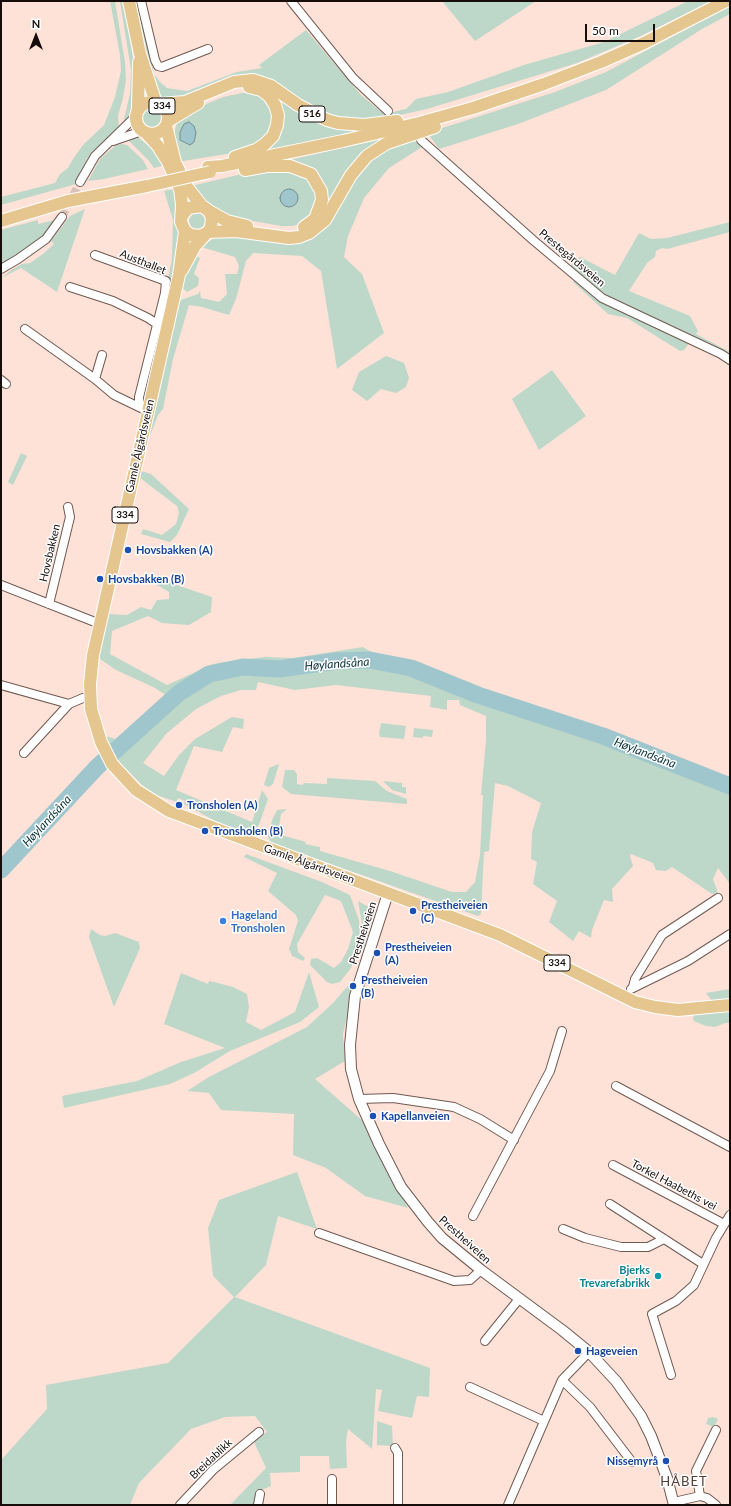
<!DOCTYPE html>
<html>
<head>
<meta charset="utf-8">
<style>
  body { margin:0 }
  #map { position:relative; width:731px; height:1506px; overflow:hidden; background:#fee2d8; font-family:Lato,sans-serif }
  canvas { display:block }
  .frame { position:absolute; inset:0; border:2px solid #160d0a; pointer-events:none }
  .north { position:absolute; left:16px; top:16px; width:40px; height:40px; -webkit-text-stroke:3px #fff; paint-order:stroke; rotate:0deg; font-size:11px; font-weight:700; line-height:16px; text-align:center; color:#160d0a }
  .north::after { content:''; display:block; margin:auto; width:14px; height:18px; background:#160d0a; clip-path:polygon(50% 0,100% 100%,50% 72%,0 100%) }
  .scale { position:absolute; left:585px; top:24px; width:70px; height:18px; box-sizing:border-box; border:2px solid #160d0a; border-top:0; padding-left:5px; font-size:12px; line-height:14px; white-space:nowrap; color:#160d0a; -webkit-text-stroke:3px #fff; paint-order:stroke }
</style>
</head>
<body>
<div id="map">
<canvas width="731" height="1506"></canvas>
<div class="frame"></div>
<div class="north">N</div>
<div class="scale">50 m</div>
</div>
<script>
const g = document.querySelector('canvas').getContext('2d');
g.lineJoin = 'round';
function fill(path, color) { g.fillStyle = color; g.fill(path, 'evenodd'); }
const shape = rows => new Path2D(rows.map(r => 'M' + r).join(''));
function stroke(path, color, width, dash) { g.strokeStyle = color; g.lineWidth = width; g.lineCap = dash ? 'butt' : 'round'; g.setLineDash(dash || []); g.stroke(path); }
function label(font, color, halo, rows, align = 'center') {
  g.font = font + ' Lato,sans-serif'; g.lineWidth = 3; g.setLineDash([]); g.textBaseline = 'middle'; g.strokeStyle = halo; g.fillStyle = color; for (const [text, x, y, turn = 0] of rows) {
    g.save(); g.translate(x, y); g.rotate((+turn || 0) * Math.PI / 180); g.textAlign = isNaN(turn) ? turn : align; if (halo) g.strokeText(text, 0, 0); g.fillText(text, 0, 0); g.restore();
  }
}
const green = shape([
  [110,1,115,1,125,62,126,80,123,98,118,116,119,129,104,140,87,159,76,184,1,205,1,197,55,183,60,174,68,168,73,159,83,145,104,125,115,97,121,71,120,55],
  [120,1,124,1,135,70,134,92,130,113,123,124,130,93,131,70],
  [135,1,137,1,154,74,160,82,167,88,187,91,237,72,262,68,259,65,306,30,361,95,384,114,406,109,416,99,448,92,524,65,604,42,688,1,711,1,641,36,577,63,427,109,373,121,342,119,327,114,304,103,271,80,262,76,249,74,230,78,178,99,165,99,160,96,152,83],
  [442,1,536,1,475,41],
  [730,6,730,14,702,29,606,90,518,124,439,149,429,135,436,130,555,92,606,72],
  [247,92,256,94,268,104,275,119,269,134,255,145,233,153,177,162,173,137,177,123,181,119,190,111,204,105,223,97],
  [275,96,358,129,358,131,266,150,272,143],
  '143 118a9 9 0 1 1 18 0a9 9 0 1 1-18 0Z',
  [139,138,156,152,165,165,154,168,149,161,130,142,129,139],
  [382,139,324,210,324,186,321,179,316,173,289,160],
  [410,140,416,142,422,147,389,168,364,198,348,236,344,257,362,274,384,333,337,369,321,271,302,256,253,253,246,261,236,299,229,315,202,307,189,305,173,359,163,409,158,415,145,449,178,303,181,300,198,294,200,291,201,298,219,302,227,294,225,274,237,274,239,266,235,257,201,247,214,238,223,235,290,243,305,241,313,237,325,229,336,213,355,176,378,152],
  [122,144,127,145,143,160,148,169,104,179,88,181,100,159,116,145],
  [286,170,306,177,316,190,316,202,312,214,302,223,293,226,281,226,236,218,220,212,205,201,191,186,242,174],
  [175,189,177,194,176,223,179,234,179,256,145,399,143,399,172,259,173,220,164,191],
  [85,209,57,292,21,268,1,278,13,269,22,264,30,263,43,254,54,244,51,241,70,216],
  '189 221a8 8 0 1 1 16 0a8 8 0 1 1-16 0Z',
  [38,220,38,224,55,220,52,227,41,238,1,265,1,230],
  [730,222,730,232,667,249,662,248,656,251,655,257,647,263,629,291,690,316,698,331,696,334,730,352,730,356,694,337,684,350,680,351,627,318,608,314,573,282,577,273,570,266,580,257,615,275,639,233,651,239,667,238],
  [194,255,200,258,194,274,199,278,198,286,187,292,180,286],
  [386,356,404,363,409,378,406,387,396,393,381,389,367,401,352,390,359,372],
  [552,370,586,416,539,450,512,399],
  [21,453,27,456,13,485,8,482],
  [141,471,151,474,189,509,177,535,170,542,141,534,143,529,162,535,176,524,179,513,177,506,140,478],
  [156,578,212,597,211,612,189,625,162,623,148,616,112,631,110,654,167,685,213,664,264,657,293,658,363,647,378,656,492,694,730,778,730,884,718,868,713,879,718,893,712,894,672,867,666,871,656,870,653,863,631,854,630,856,633,866,612,889,613,902,604,900,592,930,591,938,579,931,573,941,549,922,557,901,533,884,537,862,531,859,532,832,541,803,508,786,495,783,489,851,484,852,481,914,478,916,271,843,268,837,272,820,277,810,287,809,281,814,278,834,306,842,305,844,320,847,320,851,390,871,452,892,466,892,475,882,480,855,483,795,481,795,486,740,486,716,460,705,459,700,447,700,447,710,430,707,431,696,336,685,295,690,258,682,256,690,241,690,221,696,196,709,166,734,143,763,164,776,179,755,195,739,232,717,244,719,243,729,233,727,222,752,194,746,176,790,252,822,262,790,268,799,259,825,253,831,245,833,221,824,184,804,185,801,178,798,177,802,150,793,121,764,109,746,106,736,118,740,165,700,166,695,153,687,116,670,100,659,100,646,108,614,127,615,141,607,151,610,157,600,169,599,169,592,157,585],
  [381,723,406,726,404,739,380,737,379,734],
  [414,728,433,730,432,737,423,736,423,738,413,737],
  [279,764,273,784,269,787,264,785,269,768],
  [285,770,294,770,297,774,297,784,302,785,304,783,327,784,327,778,375,781,387,791,407,799,407,804,291,794,282,787],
  [383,781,402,783,402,787,406,787,406,794,392,790],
  [246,854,322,882,350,895,359,920,360,936,358,951,351,968,340,982,332,984,327,982,310,965,311,959,317,958,334,968,341,962,348,949,353,932,341,901,325,895,297,944,298,952,305,958,303,961,292,956,289,949,298,921,296,915,268,891,277,873,244,857],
  [358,901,367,906,376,908,363,950,361,950,364,935],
  [91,929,100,935,105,936,115,933,139,942,140,948,114,1007,89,937],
  [309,972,319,1007,300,1022,230,1051,194,1073,170,1084,64,1108,62,1096,137,1081,181,1062,225,1048,164,1024,181,973,208,984,209,981,214,982,233,987,247,994,249,1007,246,1022,261,1030,295,1012],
  [351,982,351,999,343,1034,345,1061,315,1079,363,1121,408,1208,365,1196,326,1168,293,1155,294,1114,221,1110,209,1093,187,1091,209,1077,307,1027,333,1003],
  [730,989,730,999,712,1001,706,993],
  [730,1009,730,1023,725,1023,715,1027,706,1026,694,1021,693,1018,695,1013],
  [297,1172,317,1229,278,1216,266,1265,235,1297,430,1368,429,1397,417,1396,412,1418,378,1411,382,1390,376,1389,372,1449,348,1429,346,1441,347,1468,330,1469,329,1456,300,1456,300,1472,270,1473,271,1486,257,1492,255,1503,250,1505,230,1505,266,1468,253,1440,267,1432,255,1416,225,1417,191,1429,139,1483,130,1505,1,1505,1,1460,47,1409,46,1385,168,1363,234,1297,213,1276,208,1228,219,1200],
  [713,1417,718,1419,714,1427,706,1424,708,1418],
  [377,1421,392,1426,393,1446,377,1445]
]);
const water = shape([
  [189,122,194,126,196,133,194,142,190,145,180,140,180,132,184,124,189,122],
  '280 198a9 9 0 1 1 18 0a9 9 0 1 1-18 0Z'
]);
const river = shape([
  [1,870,97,767,179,693,209,674,243,667,279,669,337,661,370,660,411,668,478,695,603,736,730,786]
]);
const minorTunnel = shape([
  [62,217,80,182]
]);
const minor = shape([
  [141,1,155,60,158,66,162,67,208,49],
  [291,1,353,78,388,111],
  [421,140,533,240,602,298,721,354,730,360],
  [113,141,142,131],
  [80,182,95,156,136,116],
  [95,255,166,281,165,293,139,397,139,407],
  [1,269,18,259,46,239,62,217],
  [70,287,113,301,148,318,157,324],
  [25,329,95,379,114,395,143,409],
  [95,379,102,355],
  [1,380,6,384],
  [1,585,100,624],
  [49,604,70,517,68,507],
  [1,685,69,704],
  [24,753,69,704,83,698,90,697],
  [633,987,635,979,662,935,718,898],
  [631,989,688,961,730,934],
  [616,1086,730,1147],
  [359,1099,393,1098,454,1107,480,1119,514,1140],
  [613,1165,724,1224],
  [610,1204,703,1264],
  [473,1216,550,1071,562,1031],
  [563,1229,585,1238,621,1247,648,1247,664,1239],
  [319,1233,454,1281,470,1280,481,1270],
  [485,1341,519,1299],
  [671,1375,652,1314,676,1301,694,1285,716,1238,730,1215],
  [562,1380,590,1407,632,1462],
  [470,1387,544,1421],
  [395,1448,398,1453,398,1505],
  [332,1479,332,1505],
  [700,1496,696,1471,716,1430],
  [674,1502,700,1496,707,1498,716,1505],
  [180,1505,213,1470,259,1432],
  [258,1505,260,1494],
  [508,1505,562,1380,589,1352]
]);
const tertiary = shape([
  [388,893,355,996,350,1045,351,1069,359,1099,379,1144,401,1187,428,1222,442,1238,481,1270,562,1330,589,1352,616,1381,641,1416,651,1436,667,1478,674,1505]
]);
const primary = shape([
  [129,1,140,54,156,103],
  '136 118a16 16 0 1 1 32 0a16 16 0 1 1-32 0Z',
  [160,104,185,102,234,82,253,80,271,86,298,105,327,120,338,123,364,125,397,121],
  [138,109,139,62],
  [168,121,198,103],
  [166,126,175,162,187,187,202,206],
  [147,134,158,146,168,162,180,189,182,205,181,222,185,231,191,235,200,236,208,232,211,227,212,218,209,211,202,206,188,208,182,216],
  [235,157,256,150,265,144,273,136,277,125,278,115,275,105,269,96,261,90,249,87],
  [208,167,222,166,343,141,419,123,473,108,544,84,601,62,644,43,726,1],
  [245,170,267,166,290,166,311,174,321,191,322,200,315,219,304,227],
  [209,211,227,221,247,226],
  [1,221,68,201,147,186],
  [185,231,179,275,93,655,90,684,91,709,101,742,112,764,136,790,169,811,500,935,635,1002,655,1007,678,1010,730,1005],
  [208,232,236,231,289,238,299,237,309,233,325,220,351,175,367,156,387,143,435,127],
  [182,270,195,246,205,235]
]);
const primaryBridge = shape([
  [147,186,210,172]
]);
const markers = [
  [128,550,4,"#1a4fb4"],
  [100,579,4,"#1a4fb4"],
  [179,805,4,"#1a4fb4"],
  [205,831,4,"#1a4fb4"],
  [413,911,4,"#1a4fb4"],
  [223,921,4,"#3f7fe0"],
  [377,953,4,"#1a4fb4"],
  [353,986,4,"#1a4fb4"],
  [373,1116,4,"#1a4fb4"],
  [658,1276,4,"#0f9aa8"],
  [578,1351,4,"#1a4fb4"],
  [666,1461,4,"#1a4fb4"]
];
const shields = [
  [162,106,26],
  [312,114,26],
  [125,515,26],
  [557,963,26]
];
const shieldNames = [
  ["334",162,106],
  ["516",312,114],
  ["334",125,515],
  ["334",557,963]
];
const streetNames = [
  ["Prestegårdsveien",572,258,40],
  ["Austhallet",143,262,22],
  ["Gamle Ålgårdsveien",140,446,-77],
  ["Hovsbakken",50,553,-77],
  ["Gamle Ålgårdsveien",309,864,20],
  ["Prestheiveien",363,933,-72],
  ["Torkel Haabeths vei",674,1185,28],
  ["Prestheiveien",465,1240,42],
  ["Breidablikk",211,1459,-43]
];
const transitNames = [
  ["Hovsbakken (A)",136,550],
  ["Hovsbakken (B)",108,579],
  ["Tronsholen (A)",187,805],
  ["Tronsholen (B)",213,831],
  ["Prestheiveien",421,905],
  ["(C)",421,918],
  ["Prestheiveien",385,947],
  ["(A)",385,960],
  ["Prestheiveien",361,980],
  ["(B)",361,993],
  ["Kapellanveien",381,1116],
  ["Hageveien",586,1351],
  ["Nissemyrå",658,1461,"right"]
];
const shopNames = [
  ["Hageland",231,915],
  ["Tronsholen",231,928]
];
const cultureNames = [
  ["Bjerks",650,1270],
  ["Trevarefabrikk",650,1283]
];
const waterNames = [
  ["Høylandsåna",337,664,-4],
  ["Høylandsåna",645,753,21],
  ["Høylandsåna",47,821,-47]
];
const quarterNames = [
  ["HÅBET",684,1482]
];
fill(green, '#bdd7c8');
fill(water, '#9ec6cc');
stroke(water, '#758e92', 1);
stroke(river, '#9ec6cc', 17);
stroke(minorTunnel, '#dbc2b9', 8, [8, 4]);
stroke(minor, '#705951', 10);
stroke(tertiary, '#705951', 12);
stroke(primary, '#fff', 14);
stroke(minor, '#fff', 8);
stroke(tertiary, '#fff', 10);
stroke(primary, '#e6c68f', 12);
stroke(primaryBridge, '#fff', 14, []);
stroke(primaryBridge, '#e6c68f', 12);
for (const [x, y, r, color] of markers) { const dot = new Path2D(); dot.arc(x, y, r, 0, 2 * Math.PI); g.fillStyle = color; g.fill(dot); stroke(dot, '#fff', 1.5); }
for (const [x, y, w] of shields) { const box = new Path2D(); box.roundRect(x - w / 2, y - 8, w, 16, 3); g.fillStyle = '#fff'; g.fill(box); stroke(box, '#160d0a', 1); }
label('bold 10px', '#160d0a', null, shieldNames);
label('11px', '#160d0a', '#fff', streetNames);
label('bold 11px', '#164399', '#fff', transitNames, 'left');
label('bold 11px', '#366cbe', '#fff', shopNames, 'left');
label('bold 11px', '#0d838f', '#fff', cultureNames, 'right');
label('italic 12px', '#0a3338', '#fff', waterNames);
g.letterSpacing = '1px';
label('13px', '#523c35', '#fff', quarterNames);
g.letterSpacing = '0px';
</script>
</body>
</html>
